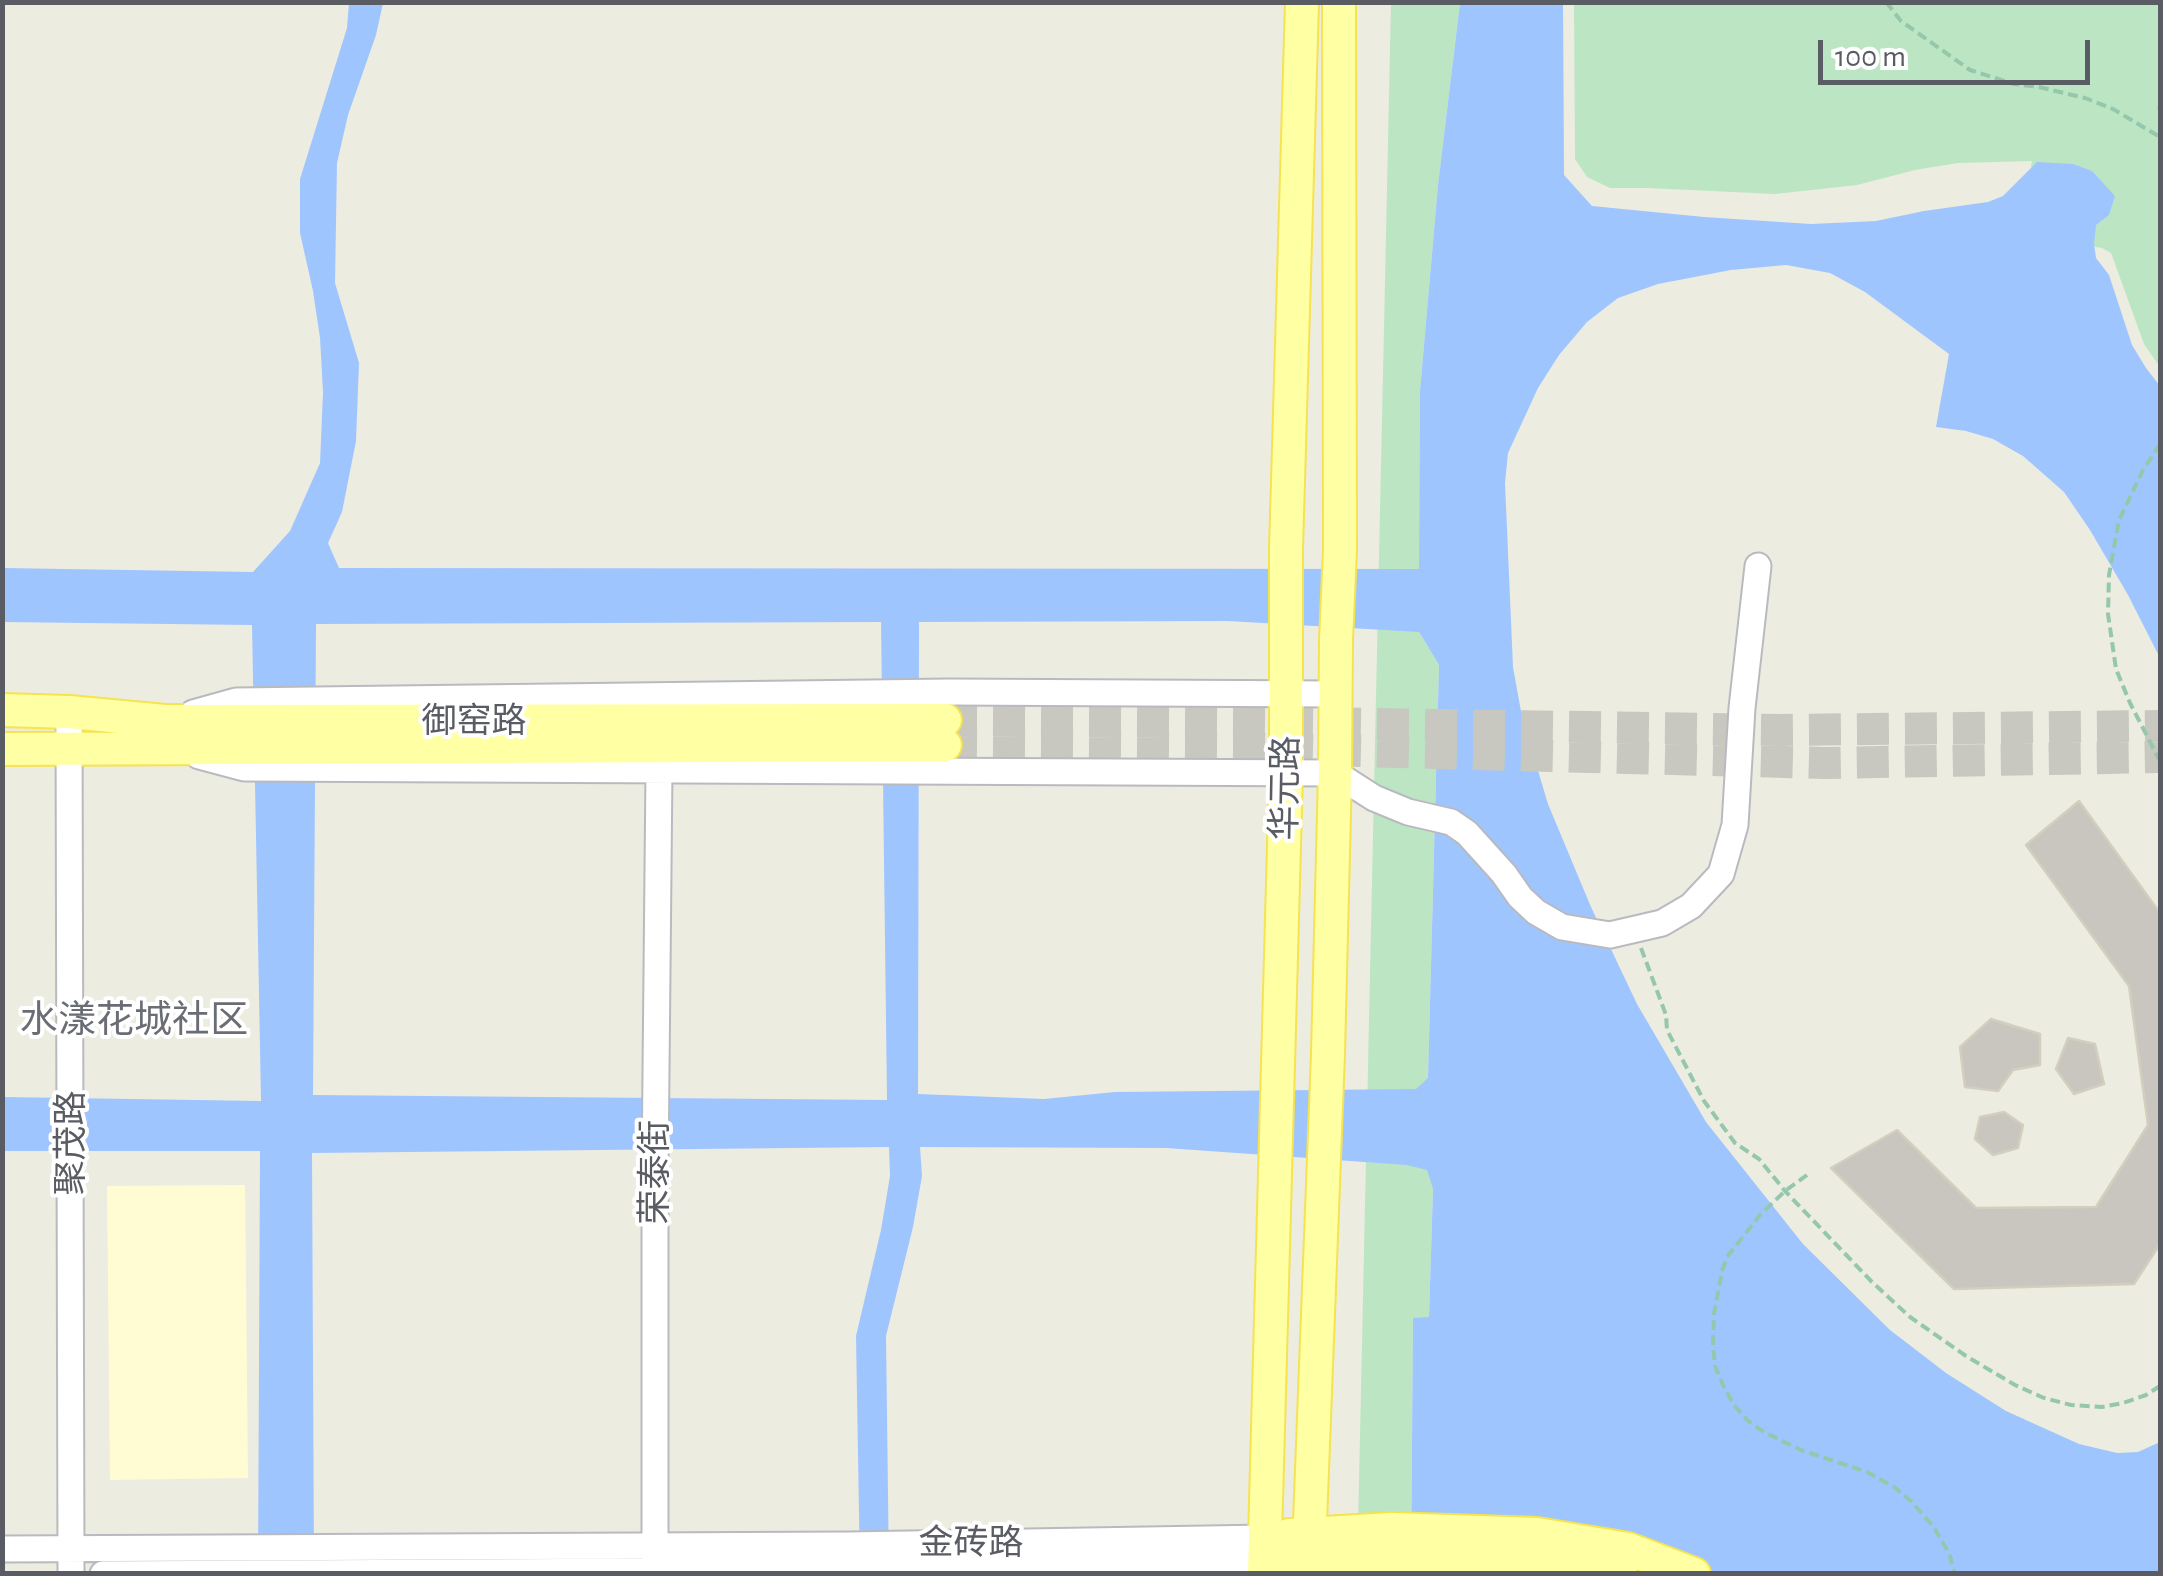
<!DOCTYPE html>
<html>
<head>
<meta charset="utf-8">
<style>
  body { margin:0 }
  #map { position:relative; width:2163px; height:1576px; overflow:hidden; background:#edece1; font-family:"Alegreya Sans",sans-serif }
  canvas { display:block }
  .frame { position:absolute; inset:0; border:5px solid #595c62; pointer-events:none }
  .scale { position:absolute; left:1818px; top:40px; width:272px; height:45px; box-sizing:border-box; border:5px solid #595c62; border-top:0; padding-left:12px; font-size:30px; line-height:35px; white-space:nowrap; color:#595c62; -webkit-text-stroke:8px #fff; paint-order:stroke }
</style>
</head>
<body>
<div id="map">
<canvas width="2163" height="1576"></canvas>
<div class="frame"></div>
<div class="scale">100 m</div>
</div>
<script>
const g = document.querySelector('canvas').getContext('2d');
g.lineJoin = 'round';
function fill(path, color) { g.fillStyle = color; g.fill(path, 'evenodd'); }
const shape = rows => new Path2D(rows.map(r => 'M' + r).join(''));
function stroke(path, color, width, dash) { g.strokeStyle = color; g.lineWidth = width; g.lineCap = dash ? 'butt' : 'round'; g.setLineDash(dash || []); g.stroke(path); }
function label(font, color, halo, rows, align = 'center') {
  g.font = font + ' "Alegreya Sans","Noto Sans SC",sans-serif'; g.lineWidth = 8; g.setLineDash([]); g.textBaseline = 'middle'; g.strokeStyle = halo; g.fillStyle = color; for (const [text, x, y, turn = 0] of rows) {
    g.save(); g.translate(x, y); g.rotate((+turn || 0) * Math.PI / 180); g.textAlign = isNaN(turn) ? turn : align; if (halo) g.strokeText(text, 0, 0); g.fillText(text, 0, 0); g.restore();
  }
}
const commercial = shape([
  [245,1185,248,1478,110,1480,107,1186]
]);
const green = shape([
  [1391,3,1460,3,1438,185,1420,391,1419,632,1439,665,1428,1078,1433,1189,1429,1318,1413,1318,1411,1567,1357,1574],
  [1574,3,2160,3,2160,367,2144,344,2111,253,2102,248,2074,243,2026,201,2032,161,1958,163,1915,170,1857,185,1775,194,1647,188,1610,188,1587,177,1575,159]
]);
const water = shape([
  [349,3,383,3,376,35,348,115,337,163,335,283,359,363,356,441,342,512,328,543,339,568,1419,569,1420,391,1438,185,1460,3,1563,3,1564,175,1592,206,1704,217,1811,224,1876,221,1924,211,1988,202,2003,196,2037,162,2073,164,2092,171,2115,196,2109,215,2096,225,2094,244,2096,258,2109,275,2132,345,2146,368,2160,386,2160,658,2128,595,2090,530,2064,492,2023,456,1993,439,1966,431,1936,427,1949,354,1865,292,1830,273,1786,265,1731,270,1658,284,1618,298,1587,322,1559,355,1538,388,1508,453,1505,483,1513,667,1522,717,1548,804,1591,907,1637,1004,1706,1122,1803,1244,1890,1330,1946,1373,2006,1411,2079,1444,2117,1453,2138,1452,2160,1442,2160,1573,1405,1573,1411,1567,1413,1318,1429,1317,1433,1189,1427,1170,1407,1165,1166,1148,920,1147,922,1176,913,1227,886,1336,889,1573,860,1573,856,1336,881,1230,890,1176,889,1147,312,1153,314,1573,258,1573,260,1151,2,1151,3,1097,261,1101,252,625,3,622,3,568,253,572,290,531,320,463,323,392,320,338,313,291,300,233,300,179,347,28],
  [1228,621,1419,632,1439,665,1428,1078,1416,1089,1115,1092,1044,1099,918,1094,919,622],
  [881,622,887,1100,313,1095,316,624]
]);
const building = shape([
  [2079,801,2160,913,2160,1244,2134,1284,1954,1289,1831,1168,1897,1130,1976,1208,2096,1207,2148,1125,2129,986,2026,845,2079,801],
  [1991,1019,2040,1034,2040,1065,2013,1070,1998,1091,1965,1087,1960,1047,1991,1019],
  [2068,1038,2095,1044,2104,1084,2074,1094,2056,1069,2068,1038],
  [2004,1112,2023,1125,2018,1148,1993,1155,1975,1139,1980,1117,2004,1112]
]);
const majorTunnel = shape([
  [945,720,1240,722,1781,730,2160,726],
  [945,745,1242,748,1825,763,2160,757]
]);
const path = shape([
  [1886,2,1901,21,1970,70,2014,84,2039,87,2085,98,2113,109,2160,137],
  [2158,107,2160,108],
  [2160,444,2143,470,2119,520,2109,575,2108,614,2116,669,2130,703,2160,761],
  [1641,948,1666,1015,1667,1030,1704,1101,1735,1143,1759,1159,1785,1191,1872,1282,1910,1317,1966,1356,2015,1385,2044,1398,2071,1405,2102,1407,2123,1403,2146,1395,2160,1386]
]);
const minor = shape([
  [69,712,71,1574],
  [193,713,236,701,949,692,1336,694],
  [199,756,244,768,1335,773,1374,798,1408,812,1451,822,1467,833,1504,874,1520,897,1536,912,1562,927,1610,935,1662,923,1691,906,1721,874,1735,825,1742,708,1758,566],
  [2,1549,849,1545,1265,1538],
  [655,1559,655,1172,659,769],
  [103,1574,656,1571,1264,1561]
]);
const major = shape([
  [2,710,69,712,165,721,945,720],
  [2,749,945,745],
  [1289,1535,1392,1529,1537,1534,1628,1549,1694,1574],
  [1286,1560,1378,1558,1518,1561,1621,1574],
  [1264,1574,1286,773,1286,549,1302,2],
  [1308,1574,1328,1054,1335,773,1336,640,1340,550,1339,2]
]);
const pathBridge = shape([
  [1807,1175,1785,1191,1760,1215,1727,1257,1722,1271,1714,1314,1713,1345,1715,1366,1723,1385,1734,1405,1748,1421,1764,1432,1801,1450,1867,1472,1894,1487,1911,1501,1933,1526,1949,1553,1955,1574]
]);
const streetNames = [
  ["御窑路",474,721],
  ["华元路",1286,788,-89],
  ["聚茂路",71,1143,-90],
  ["荣泰街",655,1172,-90],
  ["金砖路",971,1543]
];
const neighbourhoodNames = [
  ["水漾花城社区",134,1021]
];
fill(commercial, '#fffcd4');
fill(green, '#bce6c3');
fill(water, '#9fc5ff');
fill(building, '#c8c6be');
stroke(building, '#d2cfbf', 2.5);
stroke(majorTunnel, '#c8c8c1', 32, [32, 16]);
stroke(minor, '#b9bac0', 29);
stroke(major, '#f6e350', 36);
stroke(path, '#94c7ab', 4, [10, 5]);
stroke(minor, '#fff', 25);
stroke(major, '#ffffa4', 32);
stroke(pathBridge, '#94c7ab', 4, [10, 5]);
label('35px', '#595c62', '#fff', streetNames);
label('38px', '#6a6e74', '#fff', neighbourhoodNames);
</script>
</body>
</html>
